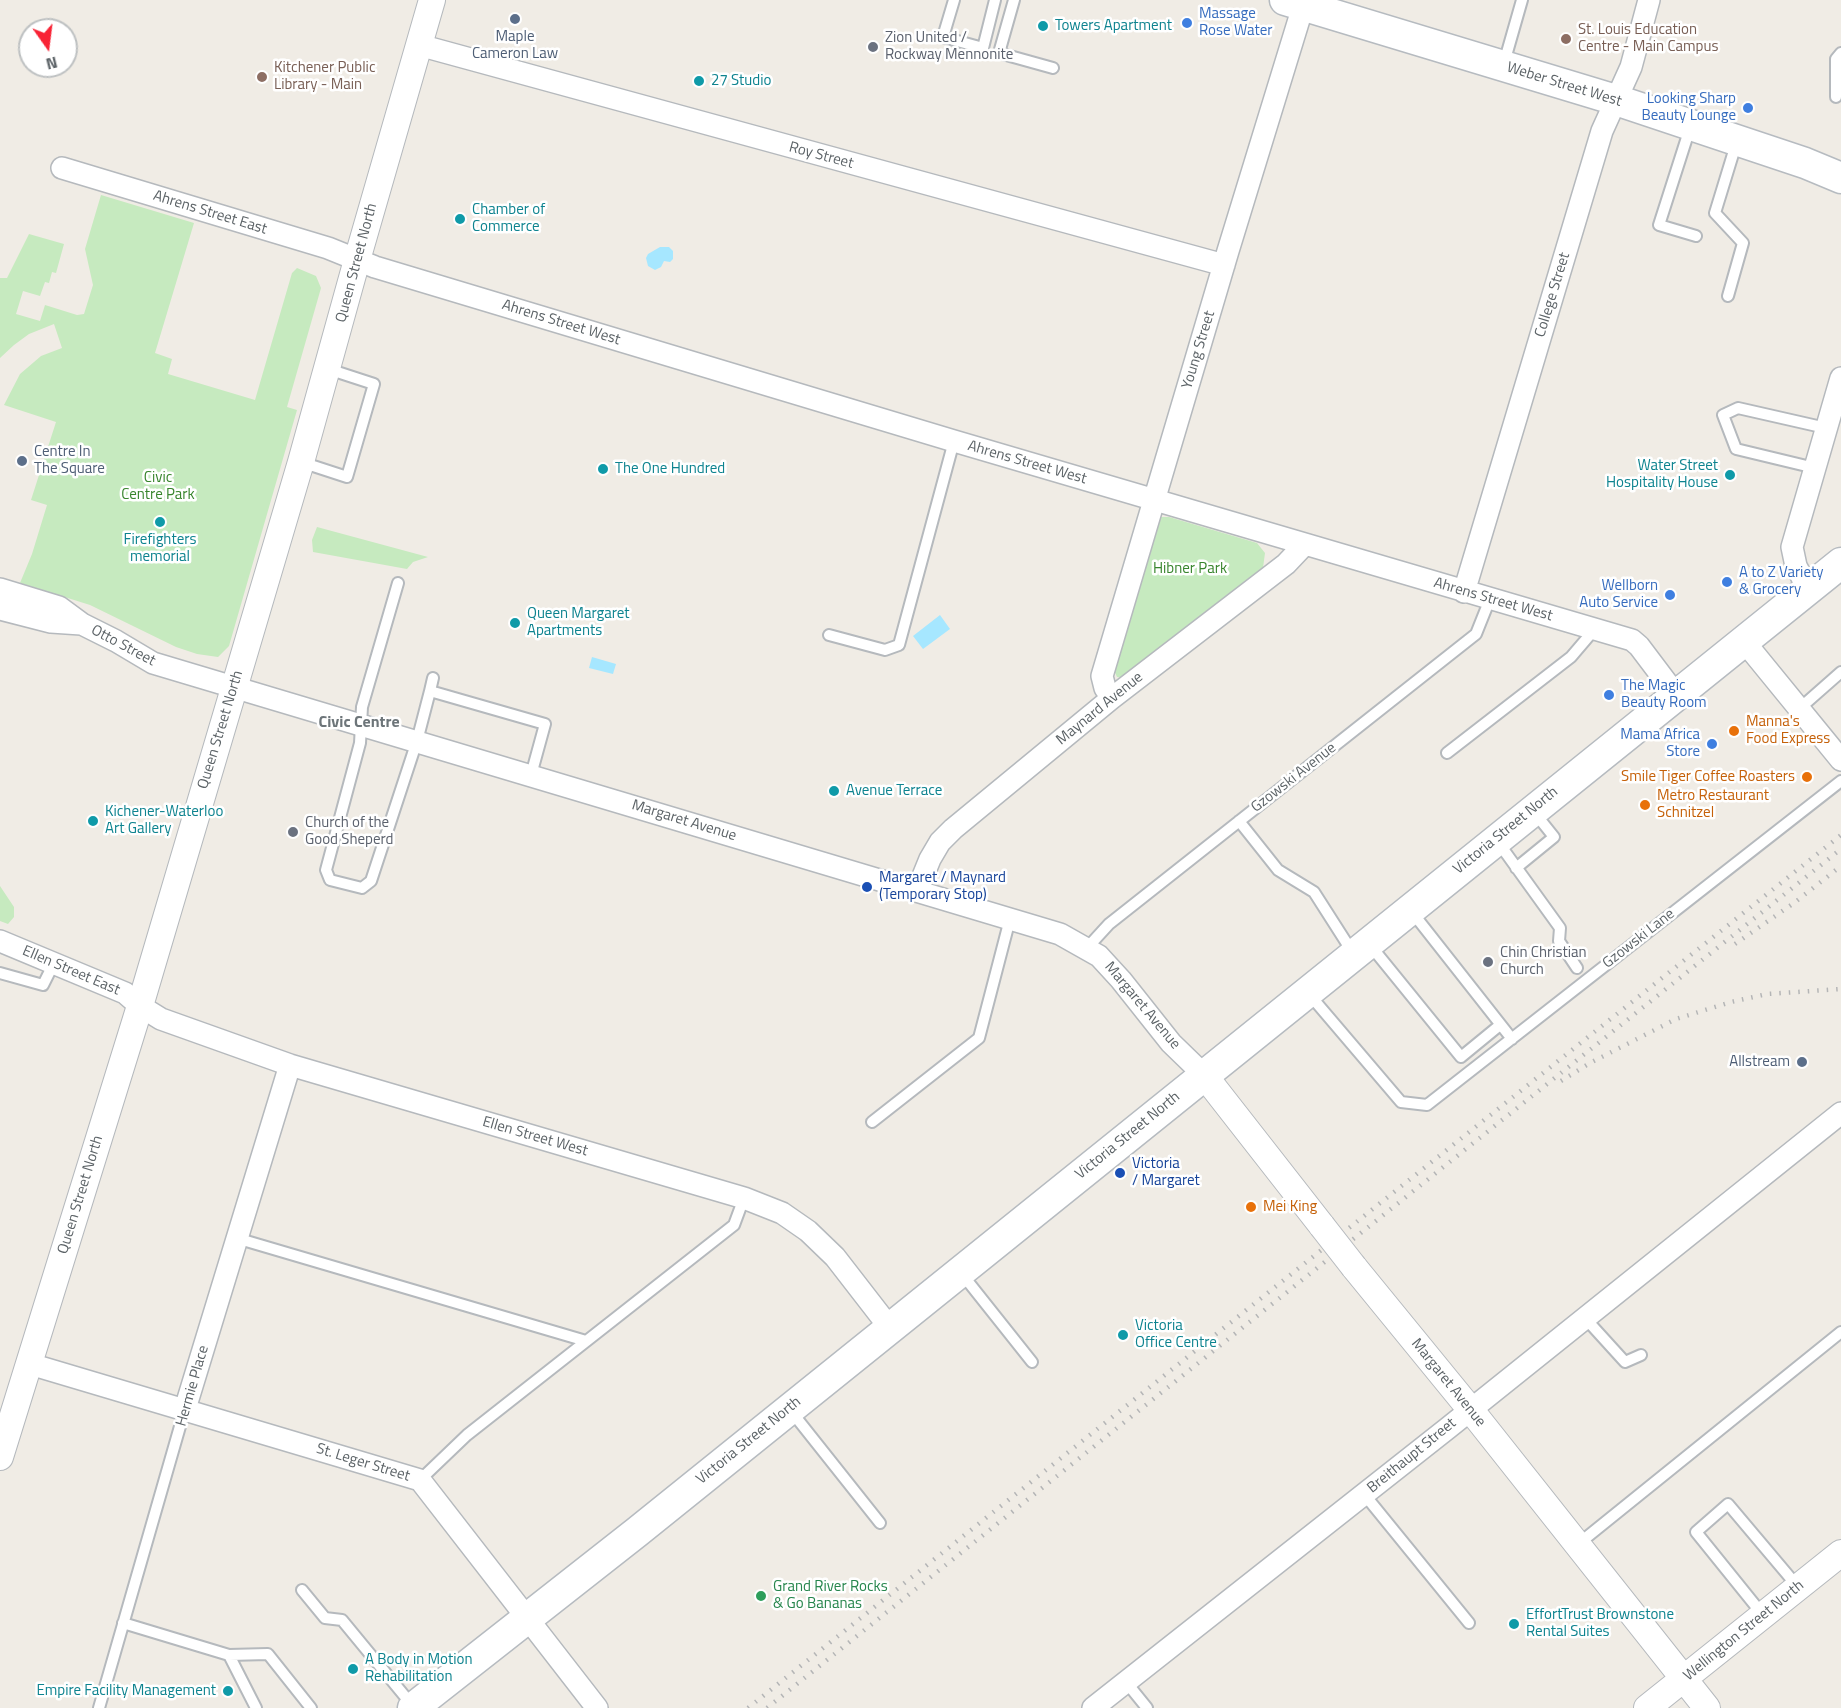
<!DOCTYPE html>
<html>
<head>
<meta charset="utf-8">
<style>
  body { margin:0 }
  #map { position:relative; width:1841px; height:1708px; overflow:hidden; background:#f0ece5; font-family:"Titillium Web",sans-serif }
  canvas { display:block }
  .north { position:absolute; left:18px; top:18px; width:60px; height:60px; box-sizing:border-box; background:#fff; border:2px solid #bec1c2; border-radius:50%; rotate:166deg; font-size:16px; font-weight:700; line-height:24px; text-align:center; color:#5c6367 }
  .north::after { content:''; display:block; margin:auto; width:21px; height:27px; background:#f82335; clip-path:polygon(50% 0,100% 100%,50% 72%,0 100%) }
</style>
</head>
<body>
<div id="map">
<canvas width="1841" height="1708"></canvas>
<div class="north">N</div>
</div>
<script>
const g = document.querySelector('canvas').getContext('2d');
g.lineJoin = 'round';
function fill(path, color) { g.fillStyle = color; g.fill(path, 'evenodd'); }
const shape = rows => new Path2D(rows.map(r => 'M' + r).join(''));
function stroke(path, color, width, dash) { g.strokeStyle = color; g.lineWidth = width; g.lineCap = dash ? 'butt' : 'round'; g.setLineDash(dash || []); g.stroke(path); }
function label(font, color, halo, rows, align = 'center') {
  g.font = font + ' "Titillium Web",sans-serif'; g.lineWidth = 5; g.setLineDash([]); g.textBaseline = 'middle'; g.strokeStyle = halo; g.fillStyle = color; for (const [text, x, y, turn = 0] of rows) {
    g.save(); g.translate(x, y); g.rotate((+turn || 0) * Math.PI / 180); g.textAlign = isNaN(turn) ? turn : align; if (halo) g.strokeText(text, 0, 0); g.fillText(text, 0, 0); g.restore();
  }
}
const green = shape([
  [101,195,194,223,155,353,172,359,168,374,255,400,292,273,297,268,316,276,321,288,287,407,297,410,229,646,218,657,197,654,176,647,90,605,20,583,32,554,47,505,31,500,56,422,4,405,20,374,41,356,62,348,54,324,29,334,14,345,0,358,0,278,7,278,29,234,64,244,56,273,52,272,49,283,45,282,40,296,23,291,16,314,40,321,45,305,77,315,84,314,93,285,85,249],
  [1161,517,1169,517,1257,543,1265,553,1263,568,1124,678,1117,677,1113,668,1156,525],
  [317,527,428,557,413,562,407,569,313,552,312,540],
  [0,886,14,907,14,917,8,924,0,921]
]);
const water = shape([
  [660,247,669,247,673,251,673,259,670,262,664,261,661,267,655,270,648,266,646,258,648,254],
  [940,615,950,629,923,649,913,636],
  [592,657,616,664,613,674,589,668]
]);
const service = shape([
  [954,0,943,37,983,48,995,0],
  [1014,0,999,53,1053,68],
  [1504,63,1522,0],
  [1836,97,1836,59,1841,53],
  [1690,128,1659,225,1696,236],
  [1728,296,1743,243,1715,213,1737,141],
  [301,462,347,477,374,384,328,369],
  [1815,468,1736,449,1723,415,1738,408,1826,428],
  [398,583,362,707,360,743,326,870,330,880,362,888,371,881,417,741,430,691,545,724,531,775],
  [829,635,885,650,899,645,954,441],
  [430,691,433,678],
  [1799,709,1841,672],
  [1447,753,1571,657,1594,630],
  [1239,821,1278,870,1314,892,1353,953],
  [1498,842,1560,928,1559,941,1577,968],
  [1516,868,1554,837,1534,812],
  [1412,912,1512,1039],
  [1370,945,1461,1057,1500,1025],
  [1087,948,1109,924,1476,634,1490,599],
  [0,973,43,985,54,963],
  [1309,994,1401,1102,1427,1105,1841,781],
  [872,1122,979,1038,1010,919],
  [236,1238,586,1341],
  [962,1274,1032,1362],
  [1585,1318,1625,1362,1641,1355],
  [791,1411,880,1523],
  [420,1480,467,1435,734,1225,744,1198],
  [1364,1494,1469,1623],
  [1577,1545,1841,1332],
  [302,1590,325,1618,342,1620,412,1705],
  [1763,1615,1696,1532,1728,1504,1798,1587],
  [123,1623,229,1655,268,1654,311,1708],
  [229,1655,256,1708],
  [1126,1682,1147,1708],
  [99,1708,185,1409]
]);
const minor = shape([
  [419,45,1224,265],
  [62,168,328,248,375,267,954,441,1632,640,1639,646,1676,695],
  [0,589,59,607,82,624,116,641,153,663,1060,934,1099,956,1121,980,1171,1043,1204,1075],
  [1808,589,1796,566,1792,547,1841,378],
  [1464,592,1602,131,1631,67,1649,0],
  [0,609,51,622,81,624],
  [1743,640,1841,760],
  [1112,698,1105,688,1102,676,1228,251,1305,0],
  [917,891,930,859,940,842,953,829,1112,698,1286,564,1304,545],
  [0,941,125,993,140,1006,161,1019,290,1065,744,1198,782,1213,808,1231,835,1257,890,1328],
  [30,1364,420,1480,597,1708],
  [185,1409,290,1065],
  [1093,1708,1448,1428,1841,1113]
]);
const tertiary = shape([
  [1204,1075,1322,1226],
  [1354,1267,1470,1409,1707,1708],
  [0,1457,140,1006,301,462,357,260,432,0],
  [1647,1708,1841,1553]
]);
const secondary = shape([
  [1285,0,1616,100,1805,163,1841,178],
  [413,1708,637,1532,1841,563]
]);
const rail = shape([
  [1735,944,1794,903,1841,866],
  [1561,1081,1590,1063,1676,1019,1731,1002,1767,994,1841,989],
  [748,1708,1841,835],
  [767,1708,1841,849]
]);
const tertiaryBridge = shape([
  [1322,1226,1354,1267]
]);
const markers = [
  [515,19,6,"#5c6f8a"],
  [1187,23,6,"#3f7fe0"],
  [1043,26,6,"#0f9aa8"],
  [1566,39,6,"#8d6e63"],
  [873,47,6,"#6b7280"],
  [262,77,6,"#8d6e63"],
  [699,81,6,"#0f9aa8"],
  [1748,108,6,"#3f7fe0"],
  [460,219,6,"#0f9aa8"],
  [22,461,6,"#5c6f8a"],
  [603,469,6,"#0f9aa8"],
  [1730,475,6,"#0f9aa8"],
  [160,522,6,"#0f9aa8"],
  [1727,582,6,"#3f7fe0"],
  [1670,595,6,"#3f7fe0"],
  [515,623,6,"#0f9aa8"],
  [1609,695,6,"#3f7fe0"],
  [1734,731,6,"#e8710a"],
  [1712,744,6,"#3f7fe0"],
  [1807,777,6,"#e8710a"],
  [834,791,6,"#0f9aa8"],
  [1645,805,6,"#e8710a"],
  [93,821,6,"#0f9aa8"],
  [293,832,6,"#6b7280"],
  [867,887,6,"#1a4fb4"],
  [1488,962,6,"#6b7280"],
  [1802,1062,6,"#5c6f8a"],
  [1120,1173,6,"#1a4fb4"],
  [1251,1207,6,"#e8710a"],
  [1123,1335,6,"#0f9aa8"],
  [761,1596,6,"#2e9e5b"],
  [1514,1624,6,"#0f9aa8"],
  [353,1669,6,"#0f9aa8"],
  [228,1691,6,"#0f9aa8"]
];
const shopNames = [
  ["Massage",1199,14],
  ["Rose Water",1199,31],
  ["Looking Sharp",1736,99,"right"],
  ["Beauty Lounge",1736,116,"right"],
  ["A to Z Variety",1739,573],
  ["& Grocery",1739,590],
  ["Wellborn",1658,586,"right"],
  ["Auto Service",1658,603,"right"],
  ["The Magic",1621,686],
  ["Beauty Room",1621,703],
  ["Mama Africa",1700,735,"right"],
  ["Store",1700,752,"right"]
];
const cultureNames = [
  ["Towers Apartment",1055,26],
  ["27 Studio",711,81],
  ["Chamber of",472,210],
  ["Commerce",472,227],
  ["Water Street",1718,466,"right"],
  ["Hospitality House",1718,483,"right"],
  ["The One Hundred",615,469],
  ["Firefighters",160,540,"center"],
  ["memorial",160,557,"center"],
  ["Queen Margaret",527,614],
  ["Apartments",527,631],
  ["Avenue Terrace",846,791],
  ["Kichener-Waterloo",105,812],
  ["Art Gallery",105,829],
  ["Victoria",1135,1326],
  ["Office Centre",1135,1343],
  ["EffortTrust Brownstone",1526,1615],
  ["Rental Suites",1526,1632],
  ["A Body in Motion",365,1660],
  ["Rehabilitation",365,1677],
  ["Empire Facility Management",216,1691,"right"]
];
const educationNames = [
  ["St. Louis Education",1578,30],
  ["Centre - Main Campus",1578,47],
  ["Kitchener Public",274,68],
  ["Library - Main",274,85]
];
const serviceNames = [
  ["Maple",515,37],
  ["Cameron Law",515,54],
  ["Centre In",34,452,"left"],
  ["The Square",34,469,"left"],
  ["Allstream",1790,1062,"right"]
];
const worshipNames = [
  ["Zion United /",885,38],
  ["Rockway Mennonite",885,55],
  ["Church of the",305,823],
  ["Good Sheperd",305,840],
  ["Chin Christian",1500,953],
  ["Church",1500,970]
];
const streetNames = [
  ["Weber Street West",1564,85,17],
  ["Roy Street",821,156,15],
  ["Ahrens Street East",210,213,17],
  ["Queen Street North",357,263,-75],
  ["College Street",1553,295,-73],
  ["Ahrens Street West",561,323,17],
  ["Young Street",1199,350,-73],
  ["Ahrens Street West",1027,463,16],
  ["Ahrens Street West",1493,600,16],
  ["Otto Street",123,646,28],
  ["Maynard Avenue",1100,709,-39],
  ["Queen Street North",221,730,-73],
  ["Gzowski Avenue",1294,778,-38],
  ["Margaret Avenue",684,821,17],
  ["Victoria Street North",1506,831,-39],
  ["Gzowski Lane",1639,939,-38],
  ["Ellen Street East",71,971,23],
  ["Margaret Avenue",1142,1006,50],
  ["Victoria Street North",1128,1136,-39],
  ["Ellen Street West",535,1137,16],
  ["Queen Street North",81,1195,-73],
  ["Margaret Avenue",1448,1383,51],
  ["Hermie Place",193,1386,-74],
  ["Victoria Street North",749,1441,-39],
  ["Breithaupt Street",1412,1456,-39],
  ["St. Leger Street",363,1463,17],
  ["Wellington Street North",1744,1631,-39]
];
const parkNames = [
  ["Civic",158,478],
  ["Centre Park",158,495],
  ["Hibner Park",1190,569]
];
const foodNames = [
  ["Manna's",1746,722],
  ["Food Express",1746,739],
  ["Smile Tiger Coffee Roasters",1795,777,"right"],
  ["Metro Restaurant",1657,796],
  ["Schnitzel",1657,813],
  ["Mei King",1263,1207]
];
const transitNames = [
  ["Margaret / Maynard",879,878],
  ["(Temporary Stop)",879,895],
  ["Victoria",1132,1164],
  ["/ Margaret",1132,1181]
];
const leisureNames = [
  ["Grand River Rocks",773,1587],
  ["& Go Bananas",773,1604]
];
const neighbourhoodNames = [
  ["Civic Centre",359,723]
];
fill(green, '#c6eabf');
fill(water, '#a6e7ff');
stroke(service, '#b5b9bd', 14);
stroke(minor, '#b5b9bd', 24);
stroke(tertiary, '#b5b9bd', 28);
stroke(secondary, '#b6bbc0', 33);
stroke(service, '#fff', 10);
stroke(minor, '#fff', 21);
stroke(tertiary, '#fff', 26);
stroke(secondary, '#fff', 30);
stroke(rail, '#b4b5b6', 4.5, [1.5, 8]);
stroke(tertiaryBridge, '#b5b9bd', 28, []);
stroke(tertiaryBridge, '#fff', 26);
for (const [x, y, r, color] of markers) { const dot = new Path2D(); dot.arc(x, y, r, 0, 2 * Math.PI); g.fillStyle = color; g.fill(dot); stroke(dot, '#fff', 2); }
label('15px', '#366cbe', '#fff', shopNames, 'left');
label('15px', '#0d838f', '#fff', cultureNames, 'left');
label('15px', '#785e54', '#fff', educationNames, 'left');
label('15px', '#4e5e75', '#fff', serviceNames);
label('15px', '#5b616d', '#fff', worshipNames, 'left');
label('15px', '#5c6367', '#fff', streetNames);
label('15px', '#38852d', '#fff', parkNames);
label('15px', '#c56008', '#fff', foodNames, 'left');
label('15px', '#164399', '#fff', transitNames, 'left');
label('15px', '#27864d', '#fff', leisureNames, 'left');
label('bold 16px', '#6d7579', '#fff', neighbourhoodNames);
</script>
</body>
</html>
